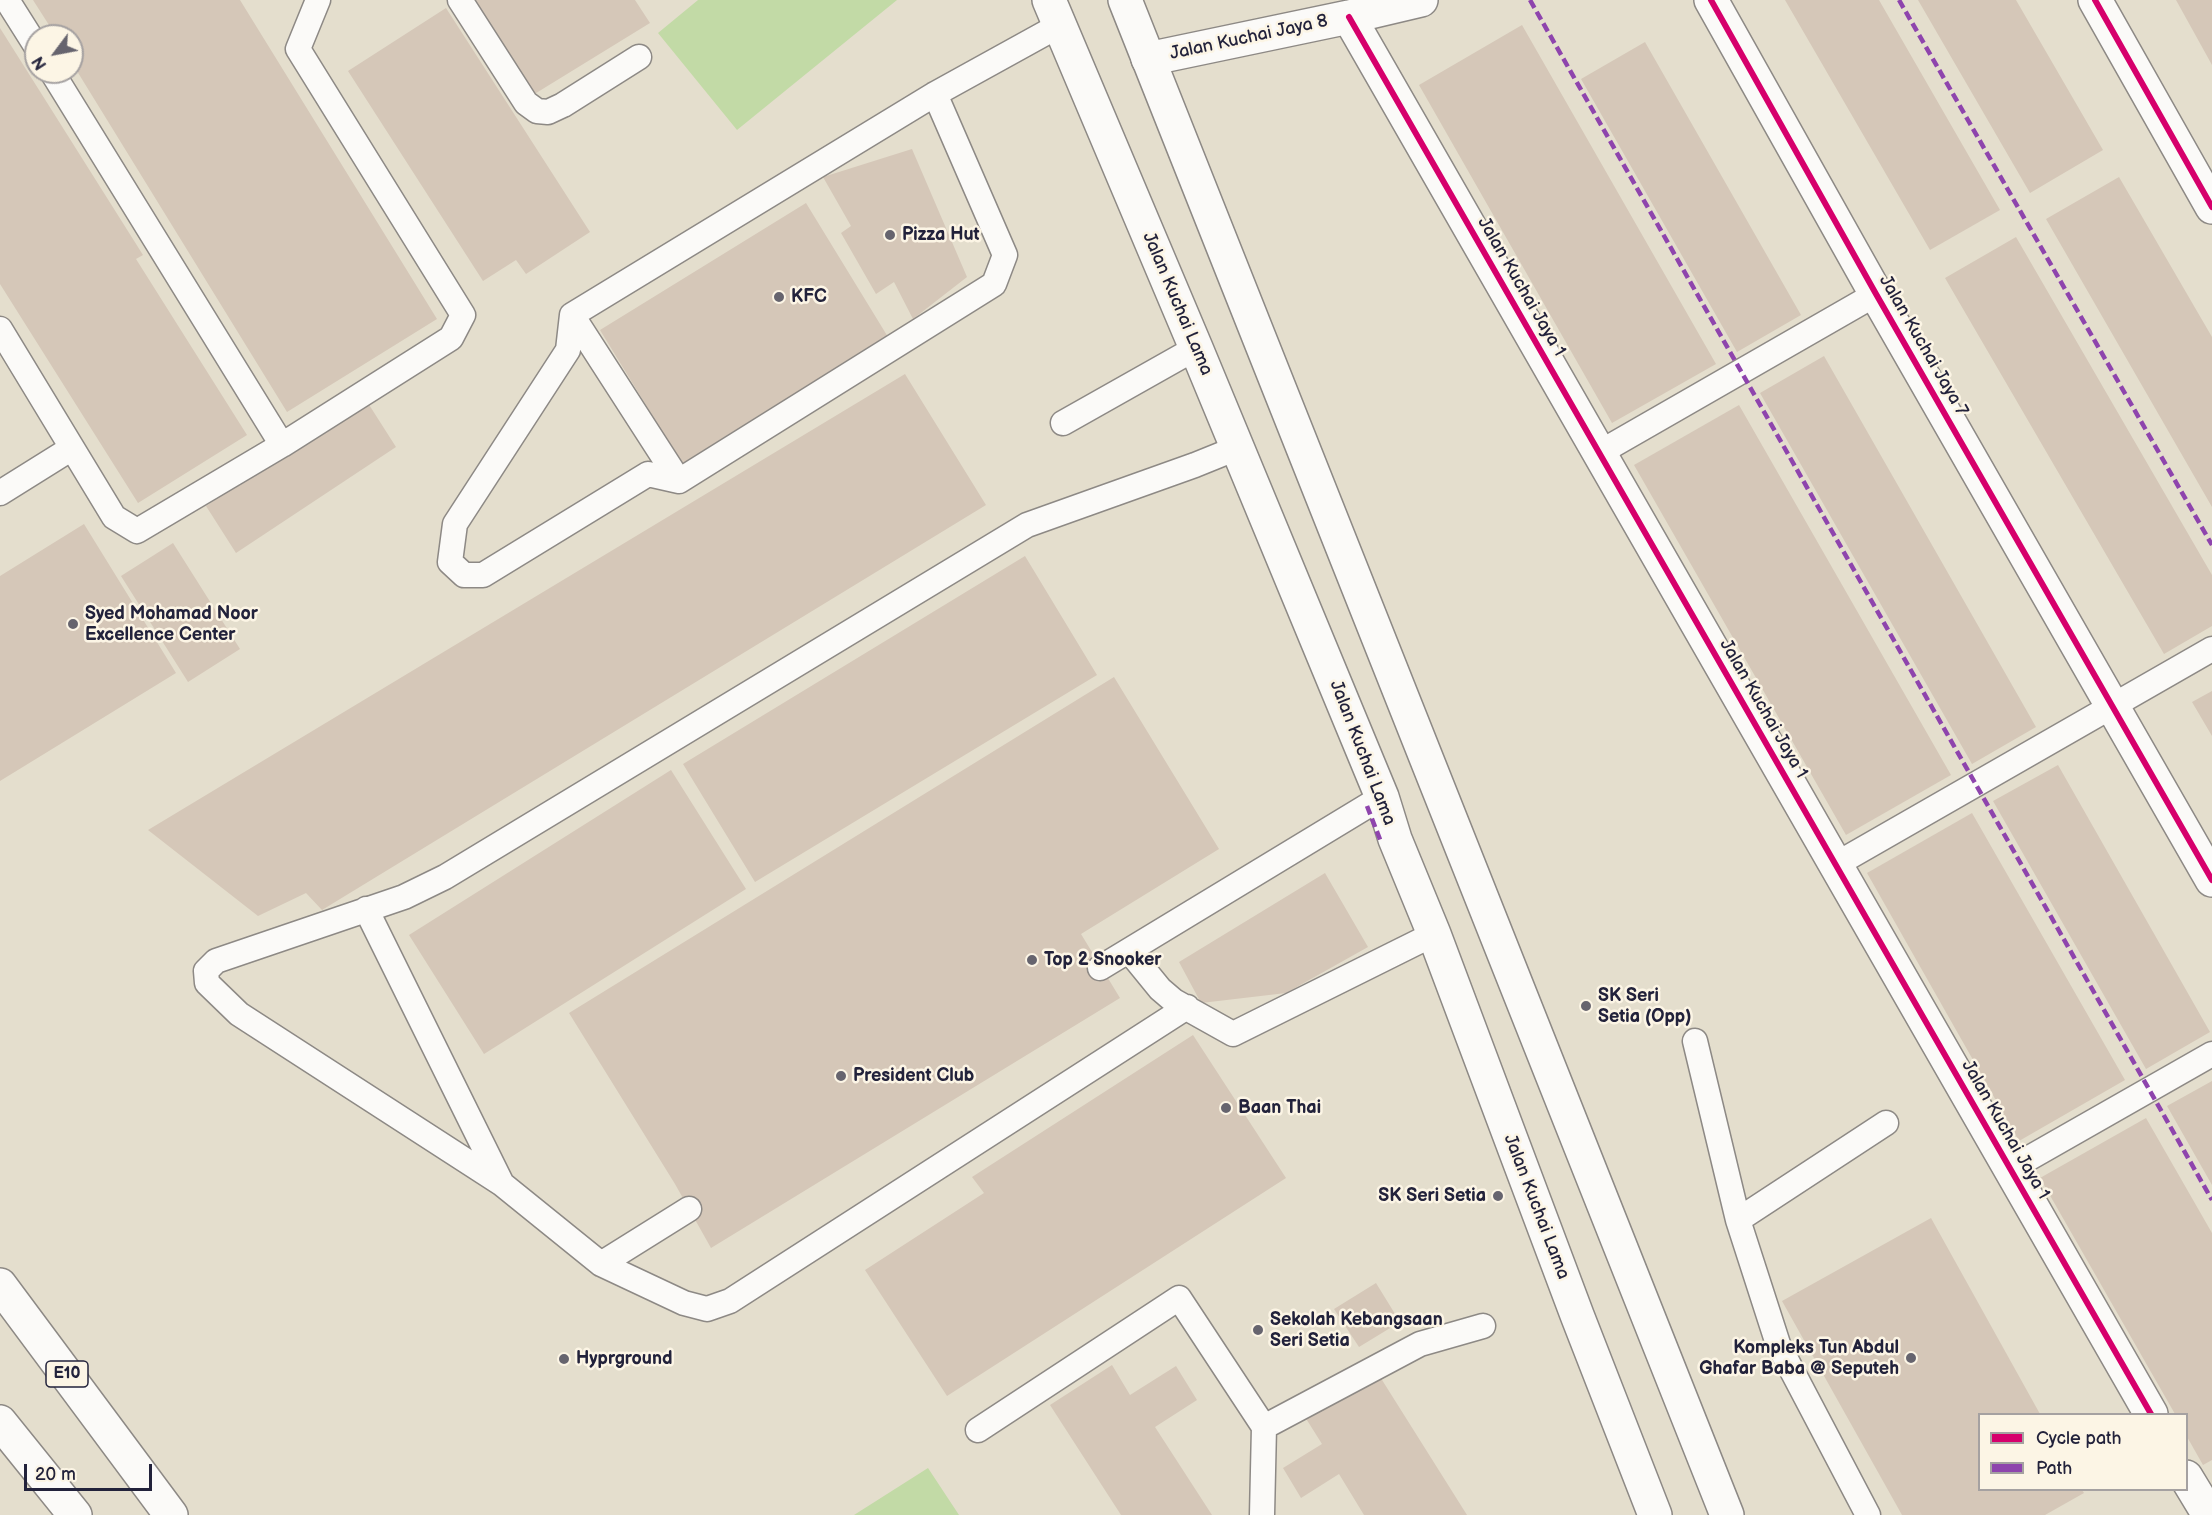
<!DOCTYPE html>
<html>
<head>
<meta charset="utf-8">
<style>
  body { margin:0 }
  #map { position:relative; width:2212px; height:1515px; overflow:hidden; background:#e4decd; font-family:"Balsamiq Sans",sans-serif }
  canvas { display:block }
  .legend { position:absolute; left:1978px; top:1413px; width:210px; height:78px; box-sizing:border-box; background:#fcf5e5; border:2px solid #a5a1a1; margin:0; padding:8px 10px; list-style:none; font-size:18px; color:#22223b }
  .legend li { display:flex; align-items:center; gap:12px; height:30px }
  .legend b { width:30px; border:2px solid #a5a1a1 }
  .north { position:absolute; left:24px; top:24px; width:60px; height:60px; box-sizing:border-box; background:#fcf5e5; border:2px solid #a5a1a1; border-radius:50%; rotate:238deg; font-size:16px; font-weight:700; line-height:24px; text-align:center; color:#22223b }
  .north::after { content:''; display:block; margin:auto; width:21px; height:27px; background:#66646e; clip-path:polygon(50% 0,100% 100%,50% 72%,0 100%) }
  .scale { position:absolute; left:24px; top:1464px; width:128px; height:27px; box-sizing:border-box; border:3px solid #22223b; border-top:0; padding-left:8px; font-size:18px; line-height:21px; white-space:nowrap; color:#22223b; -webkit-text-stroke:4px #fcf5e5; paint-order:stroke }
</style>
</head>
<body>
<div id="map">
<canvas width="2212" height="1515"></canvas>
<ul class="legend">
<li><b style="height:8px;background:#d6006c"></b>Cycle path</li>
<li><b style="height:8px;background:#8e44ad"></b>Path</li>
</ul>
<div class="north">N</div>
<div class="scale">20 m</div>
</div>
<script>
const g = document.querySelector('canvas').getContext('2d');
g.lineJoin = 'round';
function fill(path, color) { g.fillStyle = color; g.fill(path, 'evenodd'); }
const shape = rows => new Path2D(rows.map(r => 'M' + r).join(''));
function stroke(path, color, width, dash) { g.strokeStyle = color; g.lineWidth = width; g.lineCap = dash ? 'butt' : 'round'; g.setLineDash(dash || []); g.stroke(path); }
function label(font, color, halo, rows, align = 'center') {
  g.font = font + ' "Balsamiq Sans",sans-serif'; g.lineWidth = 5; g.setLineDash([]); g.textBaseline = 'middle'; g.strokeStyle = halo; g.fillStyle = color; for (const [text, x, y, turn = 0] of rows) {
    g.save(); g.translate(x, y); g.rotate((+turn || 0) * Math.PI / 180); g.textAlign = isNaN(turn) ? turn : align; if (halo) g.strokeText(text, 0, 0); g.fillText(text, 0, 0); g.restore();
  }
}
const green = shape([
  [698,0,897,0,737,130,658,33],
  [928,1468,959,1515,854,1515]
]);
const building = shape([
  [33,0,240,0,437,319,287,412,72,63,72,36,56,36],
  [468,0,635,0,650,23,528,98],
  [1785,0,1879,0,2000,210,1930,250],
  [1918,0,2016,0,2103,150,2030,193],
  [2176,0,2212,0,2212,65],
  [446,8,590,232,526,274,516,260,483,281,348,71],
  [1522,25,1716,364,1612,423,1419,85],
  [0,28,143,255,136,259,247,435,138,503,0,284],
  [1645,42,1801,315,1737,352,1581,79],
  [912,149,967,277,913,319,894,282,876,294,841,233,851,226,823,177],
  [2119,177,2212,337,2212,507,2046,219],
  [806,203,888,337,682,464,600,330],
  [2016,237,2212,575,2212,626,2164,654,1945,278],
  [1824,356,2036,727,1972,764,1760,393],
  [905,374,986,505,322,910,306,893,258,916,148,830],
  [366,400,396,447,236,553,206,506],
  [1739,405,1951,775,1846,835,1634,465],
  [84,524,176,673,0,781,0,576],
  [173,543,240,649,188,682,121,576],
  [1025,556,1097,675,755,882,683,764],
  [1114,677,1219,849,1081,934,1120,998,711,1248,675,1184,569,1013],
  [2212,691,2212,736,2192,702],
  [2058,765,2210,1032,2146,1069,1993,801],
  [671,770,746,889,484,1054,409,935],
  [1972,813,2125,1080,2019,1141,1867,873],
  [1325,873,1368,947,1286,993,1201,1003,1179,962],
  [1193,1035,1286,1178,947,1396,865,1270,984,1193,972,1177],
  [2212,1081,2212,1185,2167,1106],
  [2146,1118,2212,1233,2212,1460,2203,1465,2186,1435,2186,1414,2175,1414,2040,1178],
  [1931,1218,2040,1414,1980,1414,1980,1490,2082,1490,2084,1493,2045,1515,1902,1515,1782,1301],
  [1376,1283,1400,1322,1359,1347,1334,1309],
  [1112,1365,1130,1395,1176,1366,1197,1400,1155,1427,1212,1515,1121,1515,1050,1405],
  [1377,1372,1467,1515,1364,1515,1339,1474,1301,1498,1283,1468,1322,1444,1305,1417]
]);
const lane = shape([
  [7,0,36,46],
  [460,0,526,103,537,111,548,112,563,105,639,57],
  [52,72,282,445],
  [935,94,1005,255,994,284,679,481,572,315,935,94,1060,25],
  [572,315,568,350,455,524,450,562,464,575,483,575,648,474,679,481],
  [0,329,114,517,137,531,282,445,451,338,463,315,298,49,318,0],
  [1063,423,1196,348],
  [1599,453,1876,294],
  [0,493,72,448],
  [1835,865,2212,649],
  [366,909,502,1184],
  [1129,951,1160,989,1174,1001,1233,1034,1434,934],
  [1100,968,1382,797],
  [1187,1007,730,1301,707,1309,684,1303,601,1264,502,1184,239,1014,207,983,206,971,216,961,404,897,445,877,1027,525,1195,465,1237,448],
  [1695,1041,1738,1220],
  [2010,1169,2212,1054],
  [601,1264,689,1209],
  [978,1430,1179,1298,1264,1427],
  [1262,1515,1264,1427,1420,1344,1483,1326],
  [1868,1515,1778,1344,1738,1220,1886,1123]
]);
const street = shape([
  [1711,0,1876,294,2212,880],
  [2095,0,2212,207],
  [1349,17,2151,1414],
  [1148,59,1349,17,1421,0],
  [2186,1477,2209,1515]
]);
const secondary = shape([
  [1049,0,1196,348,1382,797,1395,839,1434,934,1577,1315,1655,1515],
  [1125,0,1727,1515]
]);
const highway = shape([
  [0,1285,171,1515],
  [0,1422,75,1515]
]);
const quiet = shape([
  [1530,0,2212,1200],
  [1899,0,2212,545],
  [1367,806,1381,842]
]);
const cycleway = shape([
  [1711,0,1876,294,2212,880],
  [2095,0,2212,207],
  [1349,17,2151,1414]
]);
const markers = [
  [890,235,6,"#66646e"],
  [779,297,6,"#66646e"],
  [73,624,6,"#66646e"],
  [1032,960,6,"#66646e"],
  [1586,1006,6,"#66646e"],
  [841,1076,6,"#66646e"],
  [1226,1108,6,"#66646e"],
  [1498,1196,6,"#66646e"],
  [1258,1330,6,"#66646e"],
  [1911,1358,6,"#66646e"],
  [564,1359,6,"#66646e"]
];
const shields = [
  [67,1374,42]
];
const shieldNames = [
  ["E10",67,1374]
];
const streetNames = [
  ["Jalan Kuchai Jaya 8",1249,38,-12],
  ["Jalan Kuchai Jaya 1",1521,287,60],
  ["Jalan Kuchai Lama",1177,304,67],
  ["Jalan Kuchai Jaya 7",1923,346,60],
  ["Jalan Kuchai Jaya 1",1763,709,60],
  ["Jalan Kuchai Lama",1362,753,69],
  ["Jalan Kuchai Jaya 1",2005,1130,60],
  ["Jalan Kuchai Lama",1536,1207,69]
];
const poiNames = [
  ["Pizza Hut",902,235],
  ["KFC",791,297],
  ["Syed Mohamad Noor",85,614],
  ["Excellence Center",85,635],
  ["Top 2 Snooker",1044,960],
  ["SK Seri",1598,996],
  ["Setia (Opp)",1598,1017],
  ["President Club",853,1076],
  ["Baan Thai",1238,1108],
  ["SK Seri Setia",1486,1196,"right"],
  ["Sekolah Kebangsaan",1270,1320],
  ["Seri Setia",1270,1341],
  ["Kompleks Tun Abdul",1899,1348,"right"],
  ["Ghafar Baba @ Seputeh",1899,1369,"right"],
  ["Hyprground",576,1359]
];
fill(green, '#c2daa6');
fill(building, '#d5c7b8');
stroke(lane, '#8d8985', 27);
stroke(street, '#8d8985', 36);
stroke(secondary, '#8d8985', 36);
stroke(highway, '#8d8985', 36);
stroke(lane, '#fbfaf8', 24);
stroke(street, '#fbfaf8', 33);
stroke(secondary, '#fbfaf8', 33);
stroke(highway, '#fbfaf8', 33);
stroke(quiet, '#8e44ad', 4.5, [9, 4.5]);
stroke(cycleway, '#d6006c', 6);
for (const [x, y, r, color] of markers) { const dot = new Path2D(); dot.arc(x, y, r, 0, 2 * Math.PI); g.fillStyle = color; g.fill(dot); stroke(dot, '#fcf5e5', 2); }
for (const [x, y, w] of shields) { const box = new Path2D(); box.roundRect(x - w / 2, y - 13, w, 26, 4.5); g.fillStyle = '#fcf5e5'; g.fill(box); stroke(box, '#22223b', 1.5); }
label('bold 16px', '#22223b', null, shieldNames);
label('18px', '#22223b', '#fcf5e5', streetNames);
label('bold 18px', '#22223b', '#fcf5e5', poiNames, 'left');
</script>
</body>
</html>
